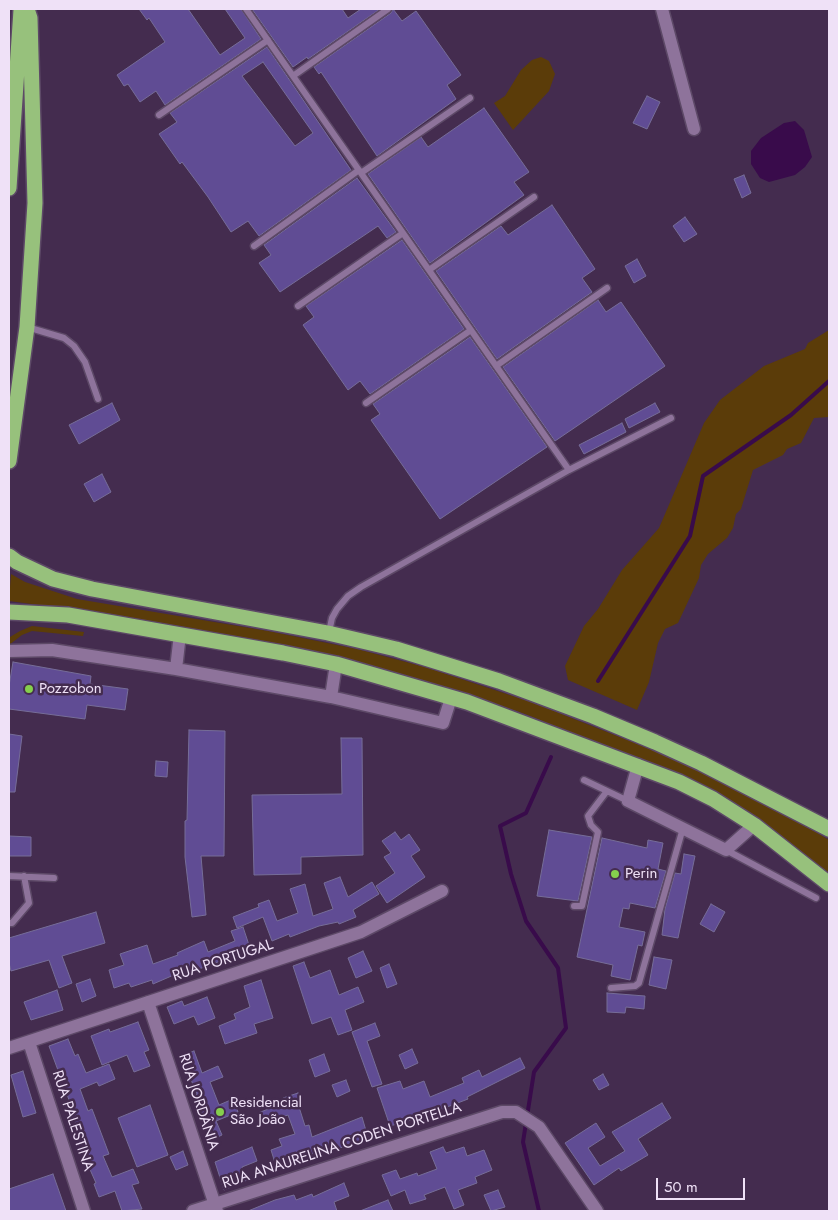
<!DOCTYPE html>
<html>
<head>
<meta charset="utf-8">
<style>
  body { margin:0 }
  #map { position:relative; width:838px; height:1220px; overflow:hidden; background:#442c4f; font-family:Jost,sans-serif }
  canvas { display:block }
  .frame { position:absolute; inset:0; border:10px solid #efe1f7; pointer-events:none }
  .scale { position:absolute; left:656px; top:1178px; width:89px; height:22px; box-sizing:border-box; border:2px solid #efe1f7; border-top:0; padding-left:6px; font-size:15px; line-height:18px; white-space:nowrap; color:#efe1f7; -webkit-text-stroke:4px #442c4f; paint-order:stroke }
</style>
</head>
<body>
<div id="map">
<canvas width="838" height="1220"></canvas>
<div class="frame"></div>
<div class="scale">50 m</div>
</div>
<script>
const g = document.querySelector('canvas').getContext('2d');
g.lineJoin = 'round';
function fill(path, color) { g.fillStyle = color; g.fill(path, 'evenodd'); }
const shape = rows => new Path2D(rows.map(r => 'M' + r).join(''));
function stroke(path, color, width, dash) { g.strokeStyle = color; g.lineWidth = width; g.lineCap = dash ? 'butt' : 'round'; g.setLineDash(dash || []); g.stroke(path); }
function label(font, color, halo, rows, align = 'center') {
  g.font = font + ' Jost,sans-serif'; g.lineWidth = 5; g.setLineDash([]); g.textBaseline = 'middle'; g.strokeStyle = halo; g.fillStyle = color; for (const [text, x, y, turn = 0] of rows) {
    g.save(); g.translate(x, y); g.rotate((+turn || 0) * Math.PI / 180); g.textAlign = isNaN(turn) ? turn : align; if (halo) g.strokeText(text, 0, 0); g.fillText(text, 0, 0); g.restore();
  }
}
const green = shape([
  [541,57,549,61,555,74,549,91,513,130,494,103,505,96,521,70,532,60],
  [829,330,829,417,814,418,801,443,787,449,783,455,753,470,741,509,736,514,733,528,727,538,708,554,701,565,699,578,678,623,665,629,658,643,649,682,637,710,568,680,565,666,584,626,598,609,622,570,659,528,704,423,720,400,764,366,805,349,808,343],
  [11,574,25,582,77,599,268,631,357,649,425,667,531,702,668,756,731,785,796,820,829,840,829,876,680,776,525,714,460,692,393,674,77,610,9,601],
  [32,626,84,632,83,636,32,631,22,635,9,645,10,637,20,631]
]);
const water = shape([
  [795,121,804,130,812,157,805,167,795,175,769,182,760,178,751,164,751,151,761,138,784,123]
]);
const stream = shape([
  [598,681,690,536,703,476,791,415,829,381],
  [539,1211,523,1142,534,1072,566,1028,558,968,526,921,511,874,500,826,526,813,551,757]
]);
const building = shape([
  [139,9,188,9,220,55,245,38,225,9,241,9,261,39,165,105,156,91,140,102,128,84,124,86,117,75,165,42,149,18,147,20,139,9],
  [252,9,342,9,348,18,361,9,380,9,308,59,307,57,293,67,252,9],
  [393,9,402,21,416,11,461,75,447,85,456,99,377,156,321,72,319,74,314,67,391,13,393,9],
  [267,47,351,170,259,236,248,221,231,232,208,197,182,162,180,164,159,134,177,122,170,113,267,47],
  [263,62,313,133,295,146,242,76,263,62],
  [647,96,660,102,647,129,633,123,647,96],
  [484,108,529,172,514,182,524,195,430,263,368,174,421,137,428,147,484,108],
  [744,175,751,193,742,198,734,179,744,175],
  [357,178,396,232,387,238,378,226,280,292,259,263,271,255,264,245,357,178],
  [552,205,595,269,582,278,592,292,497,359,436,271,501,226,508,235,552,205],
  [685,217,697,234,684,242,673,226,685,217],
  [402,240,464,329,370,394,360,381,348,390,303,325,314,317,306,306,402,240],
  [637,259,646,276,634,283,625,266,637,259],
  [598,300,606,312,621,302,665,366,555,441,503,367,598,300],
  [470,337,547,447,440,519,371,420,380,414,373,404,470,337],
  [112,403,120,420,79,444,69,425,112,403],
  [655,403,660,412,629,428,625,419,655,403],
  [622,423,626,432,584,454,579,445,622,423],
  [102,474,111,492,94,502,84,484,102,474],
  [13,662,91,676,90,684,128,689,125,710,87,705,85,719,9,709,9,686,13,662],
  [189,730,225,731,224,856,201,856,206,915,192,917,185,857,185,821,187,820,189,730],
  [9,734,22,736,15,792,9,792,9,734],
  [341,738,362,738,363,855,301,857,301,874,254,875,252,795,342,794,341,738],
  [156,761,168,762,167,777,155,776,156,761],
  [549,830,592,837,578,901,537,896,549,830],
  [395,832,401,840,409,834,420,850,411,856,425,877,387,903,376,886,395,873,384,857,391,853,382,841,395,832],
  [9,836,31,837,31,856,9,856,9,836],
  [602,838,647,848,648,840,663,843,658,869,666,871,655,908,630,903,629,909,623,908,619,927,645,932,642,946,638,945,630,980,611,976,613,965,577,957,602,838],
  [684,854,695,856,678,938,662,935,665,909,675,873,681,874,684,854],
  [340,877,348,897,372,882,379,894,353,910,356,917,339,924,338,922,319,926,290,937,289,934,272,941,263,917,237,928,233,917,259,907,258,904,269,900,277,921,298,913,290,889,305,884,313,916,333,909,324,883,340,877],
  [711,904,725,912,714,932,700,924,711,904],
  [96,912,105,943,62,956,72,983,59,988,49,960,11,971,9,963,9,938,96,912],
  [243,927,250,948,231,954,232,957,185,974,183,971,153,984,152,980,131,987,129,983,114,988,109,970,124,965,120,954,147,945,153,964,178,955,177,953,204,941,208,952,235,941,231,931,243,927],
  [363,951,372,971,356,978,348,958,363,951],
  [654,957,672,960,666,989,649,985,654,957],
  [304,962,310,978,330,970,339,995,358,987,364,1002,345,1010,352,1030,338,1035,331,1017,312,1024,293,966,304,962],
  [389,964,397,984,387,988,380,968,389,964],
  [90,979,96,996,82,1002,76,984,90,979],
  [261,980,273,1018,254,1024,257,1033,225,1044,219,1026,236,1019,234,1014,250,1007,244,986,261,980],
  [57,990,63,1010,31,1020,24,1002,57,990],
  [607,993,645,996,644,1009,626,1007,625,1013,607,1012,607,993],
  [207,997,215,1018,198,1025,194,1016,174,1024,167,1007,182,1001,184,1006,207,997],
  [138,1022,149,1050,144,1052,150,1066,134,1072,127,1055,102,1065,91,1036,109,1029,110,1032,138,1022],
  [375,1023,380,1036,367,1041,382,1084,372,1087,352,1032,375,1023],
  [68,1039,75,1056,78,1054,86,1073,109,1064,115,1079,99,1086,97,1082,80,1089,88,1111,92,1109,109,1154,103,1156,112,1177,133,1169,139,1183,132,1185,142,1209,122,1211,115,1191,99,1197,94,1184,96,1183,80,1147,85,1145,73,1117,75,1116,49,1046,68,1039],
  [412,1049,418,1063,405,1069,399,1055,412,1049],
  [194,1051,202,1073,218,1066,223,1077,210,1082,219,1105,233,1099,238,1112,216,1121,222,1135,211,1140,196,1095,197,1094,181,1056,194,1051],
  [324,1054,330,1071,315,1077,309,1060,324,1054],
  [520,1058,525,1068,467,1097,468,1099,421,1117,390,1126,377,1088,400,1081,403,1089,424,1081,430,1097,464,1083,462,1078,479,1070,482,1077,520,1058],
  [23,1071,36,1113,23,1117,11,1075,23,1071],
  [603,1074,609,1085,599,1090,593,1080,603,1074],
  [346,1080,350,1091,337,1097,332,1085,346,1080],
  [298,1093,302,1106,299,1107,305,1126,309,1125,312,1137,362,1117,369,1141,339,1148,338,1145,276,1166,271,1150,282,1146,279,1139,295,1134,288,1115,261,1124,258,1113,284,1103,283,1098,298,1093],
  [662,1103,671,1118,638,1139,648,1155,621,1171,619,1168,594,1185,565,1143,596,1123,605,1137,588,1148,600,1166,625,1151,612,1132,662,1103],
  [150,1105,168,1155,137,1167,118,1118,150,1105],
  [252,1147,257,1161,242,1167,247,1180,224,1190,215,1162,252,1147],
  [443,1147,446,1153,464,1147,467,1156,484,1150,492,1170,475,1177,477,1183,458,1190,464,1205,454,1209,445,1187,424,1195,426,1199,410,1204,405,1190,391,1196,382,1175,396,1170,400,1179,417,1173,418,1176,437,1169,430,1152,443,1147],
  [183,1151,188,1165,176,1170,170,1157,183,1151],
  [53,1174,66,1211,9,1211,9,1189,53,1174],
  [344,1183,349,1196,334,1202,337,1211,248,1211,275,1200,294,1195,296,1200,312,1194,313,1197,344,1183],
  [498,1190,505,1207,491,1211,484,1195,498,1190],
  [388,1200,393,1211,360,1211,388,1200]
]);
const lane = shape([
  [246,9,569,470],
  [293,76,388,9],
  [159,115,268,40],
  [361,173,470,98],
  [254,246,359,170],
  [429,270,534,197],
  [298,306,403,233],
  [27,327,64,338,74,346,85,362,98,399],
  [496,366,607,288],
  [366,403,471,330],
  [329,632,332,618,337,609,348,596,361,587,569,470,671,418],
  [584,780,628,801],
  [726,850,816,898],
  [9,876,54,878],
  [574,906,582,906,598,832,591,825,588,816,607,791],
  [9,923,12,923,29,903,24,876],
  [611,988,635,986,639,983,683,828]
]);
const street = shape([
  [662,9,694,129],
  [9,651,52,650,176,669,331,697,443,723,451,698],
  [176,669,180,634],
  [331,697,336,664],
  [638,765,628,801,726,850,754,825],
  [148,1002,217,1211],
  [29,1042,84,1211],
  [9,1048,361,932,442,891],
  [193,1211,502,1112,516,1112,539,1127,597,1211]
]);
const highway = shape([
  [9,188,21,10],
  [9,461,27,327,35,203,30,18,27,9],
  [9,556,17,562,53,579,92,589,328,633,396,649,499,681,593,716,655,742,701,763,829,829],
  [9,612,68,615,283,653,336,664,467,702,679,782,713,799,754,825,829,884]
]);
const markers = [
  [29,689,5,"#85cf4d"],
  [615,874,5,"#85cf4d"],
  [220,1112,5,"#85cf4d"]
];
const poiNames = [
  ["Pozzobon",39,689],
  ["Perin",625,874],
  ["Residencial",230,1103],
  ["São João",230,1120]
];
const streetNames = [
  ["RUA PORTUGAL",223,961,-18],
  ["RUA JORDÂNIA",198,1102,72],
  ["RUA PALESTINA",72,1121,72],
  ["RUA ANAURELINA CODEN PORTELLA",342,1146,-18]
];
fill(green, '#5b3c09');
fill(water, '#390b4b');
stroke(stream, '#390b4b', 4);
fill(building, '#604c94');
stroke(building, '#766d98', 1);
stroke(lane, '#5d4967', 9);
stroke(street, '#5d4967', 15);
stroke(highway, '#5d4967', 18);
stroke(lane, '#8e739b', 6);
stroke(street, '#8e739b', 12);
stroke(highway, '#97c17c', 15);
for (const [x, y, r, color] of markers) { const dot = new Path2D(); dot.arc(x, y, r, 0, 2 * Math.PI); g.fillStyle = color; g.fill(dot); stroke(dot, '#442c4f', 2); }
label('15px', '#efe1f7', '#442c4f', poiNames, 'left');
label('15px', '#efe1f7', '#442c4f', streetNames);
</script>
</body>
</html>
